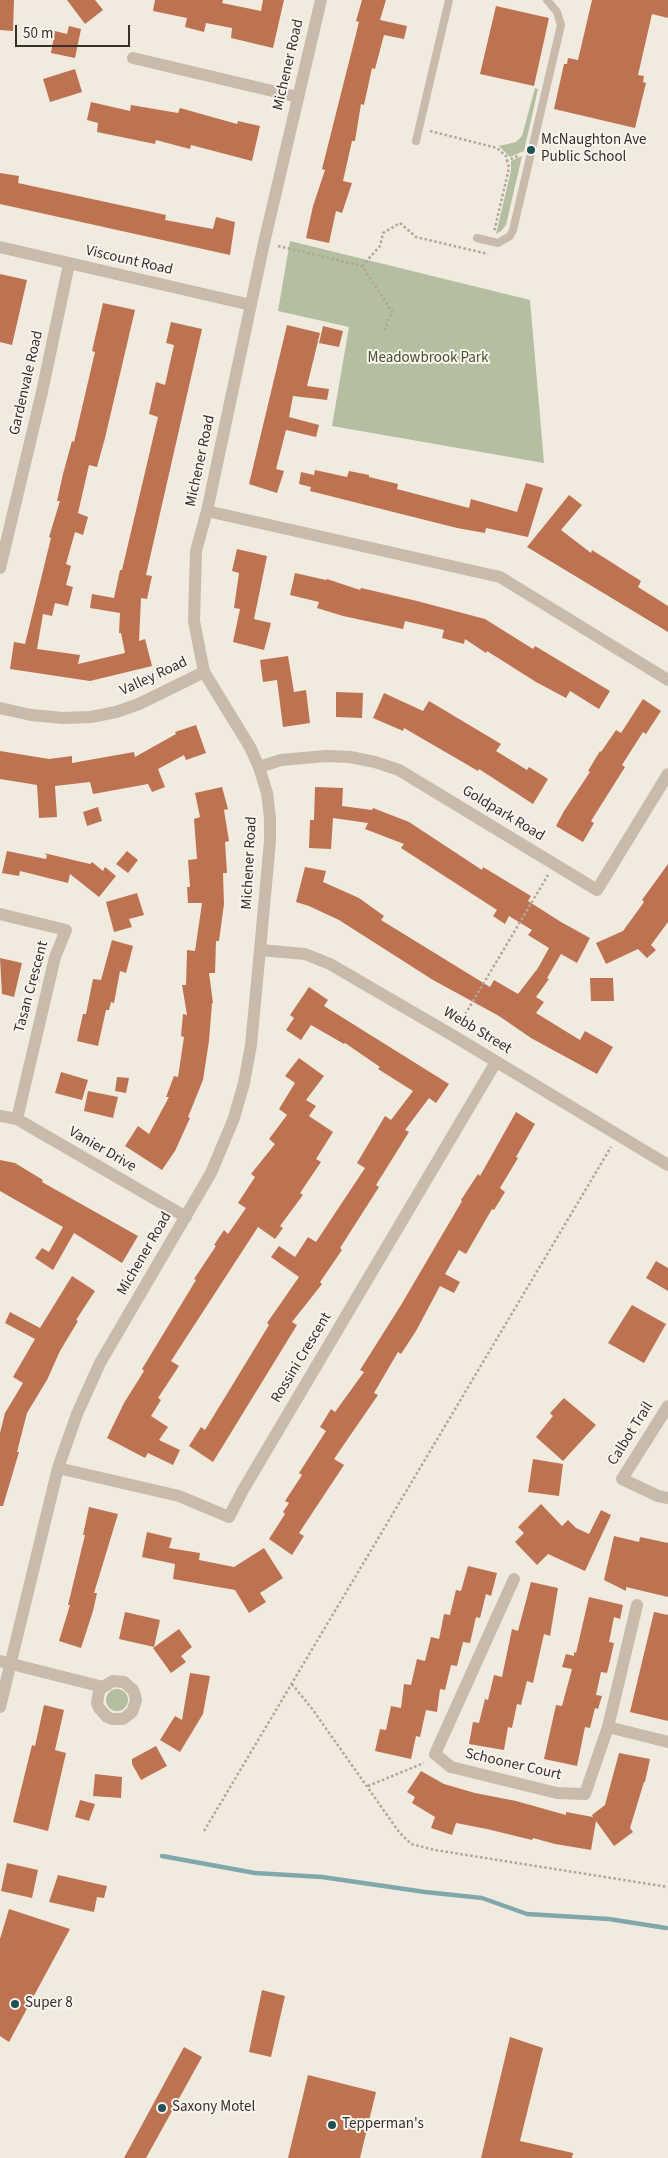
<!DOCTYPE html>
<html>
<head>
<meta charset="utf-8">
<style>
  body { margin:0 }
  #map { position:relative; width:668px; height:2158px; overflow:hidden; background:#f1eadf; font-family:"Source Sans 3",sans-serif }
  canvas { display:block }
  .scale { position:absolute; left:15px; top:25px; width:115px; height:22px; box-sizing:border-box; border:2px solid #372f2a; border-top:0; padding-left:6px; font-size:15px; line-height:18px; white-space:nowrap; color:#372f2a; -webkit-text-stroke:4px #f9f4ec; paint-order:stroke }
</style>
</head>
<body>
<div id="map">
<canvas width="668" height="2158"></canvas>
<div class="scale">50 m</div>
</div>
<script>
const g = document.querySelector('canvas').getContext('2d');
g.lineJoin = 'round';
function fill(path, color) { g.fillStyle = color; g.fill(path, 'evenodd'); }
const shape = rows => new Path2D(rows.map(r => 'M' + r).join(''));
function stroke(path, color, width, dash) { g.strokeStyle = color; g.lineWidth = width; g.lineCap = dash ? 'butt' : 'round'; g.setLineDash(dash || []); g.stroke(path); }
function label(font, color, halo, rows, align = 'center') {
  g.font = font + ' "Source Sans 3",sans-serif'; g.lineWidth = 4; g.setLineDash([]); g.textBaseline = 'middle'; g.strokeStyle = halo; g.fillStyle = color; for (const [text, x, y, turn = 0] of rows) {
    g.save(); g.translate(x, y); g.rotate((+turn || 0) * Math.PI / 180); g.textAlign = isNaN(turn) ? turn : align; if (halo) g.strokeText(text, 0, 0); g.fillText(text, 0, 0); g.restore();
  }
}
const green = shape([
  [535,88,538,89,524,151,510,157,499,146,516,142,522,136],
  [522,156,506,225,501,231,496,234,511,171,511,161],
  [290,241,530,300,544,463,332,426,349,327,278,311],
  '106 1700a11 11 0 1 1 22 0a11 11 0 1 1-22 0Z'
]);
const stream = shape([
  [162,1856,255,1873,322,1877,425,1892,482,1898,527,1914,609,1919,666,1928]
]);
const building = shape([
  [0,0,14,0,13,31,0,30],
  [67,0,95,0,103,10,85,24],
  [155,0,223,0,222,3,261,11,263,0,284,0,273,48,231,38,232,28,206,23,204,32,185,27,187,18,153,11],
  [362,0,386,0,380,20,407,26,404,39,384,35,375,69,372,68,364,105,361,104,355,141,352,141,343,181,352,183,342,213,336,211,329,243,306,238,313,206,325,170,322,169,359,22,356,21],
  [592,0,668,0,668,18,652,14,638,75,644,76,643,82,646,83,635,128,554,109,564,64,567,64,568,58,578,60],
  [496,6,549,18,534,86,480,74],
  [69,26,81,29,75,58,51,53,55,31,67,34],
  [75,69,82,92,50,102,43,79],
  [91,102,130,111,131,105,178,113,180,108,237,124,238,121,260,126,252,161,191,145,190,149,156,140,155,144,97,132,98,123,87,120],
  [0,173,19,176,18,183,166,215,165,220,213,229,216,217,235,222,230,255,0,204],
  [0,274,27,280,12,345,0,342],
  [103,303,135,310,105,438,97,467,89,465,78,513,88,517,83,535,75,532,66,564,71,566,66,585,73,587,68,606,55,603,52,616,43,614,37,649,80,655,78,664,125,653,121,633,119,633,120,613,90,608,92,594,114,598,120,570,122,570,158,417,149,414,156,382,165,385,174,345,166,343,171,322,202,329,146,575,152,576,147,599,141,598,139,641,145,639,152,666,90,681,10,669,14,642,25,644,51,538,49,537,60,501,57,501,63,474,72,441,74,442,95,352,92,351],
  [287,325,320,333,307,386,329,389,327,400,293,396,289,417,319,425,316,437,286,430,276,469,284,471,277,493,249,484],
  [323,326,343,331,339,347,319,343],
  [315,470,347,477,349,471,369,475,369,477,398,484,397,489,469,508,471,499,517,512,526,483,543,488,528,537,486,528,485,533,457,528,310,491,311,487,299,484,301,472,314,475],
  [569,495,582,505,561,530,591,553,592,550,641,581,638,587,668,606,668,632,527,547],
  [237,549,267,556,254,619,271,623,264,650,233,642,240,609,234,608,239,573,232,571],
  [295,573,326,580,327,579,360,590,361,588,417,601,485,619,533,649,535,646,610,691,599,709,570,691,566,698,536,682,487,651,486,653,465,639,464,644,442,638,444,630,405,621,403,629,343,616,317,608,319,602,290,595],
  [288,656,294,692,306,690,310,723,283,727,277,680,263,682,260,660],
  [336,692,363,693,362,718,336,717],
  [384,693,423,711,429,701,501,744,496,751,527,770,529,767,548,779,533,804,479,769,478,771,404,728,403,731,373,718],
  [643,699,661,711,646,734,643,732,622,765,625,767,591,821,594,823,583,842,556,826,564,811,590,772,588,771,600,751,601,752,616,730,621,733],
  [196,725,206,753,186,760,184,755,158,769,165,787,152,792,148,784,93,794,90,782,55,786,57,817,39,818,37,785,0,779,0,751,49,759,72,756,72,763,134,752,135,757,176,734,175,732],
  [222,787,228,809,224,810,229,841,225,842,227,873,223,873,224,904,219,941,216,941,215,973,209,973,213,1003,212,1003,209,1041,203,1080,188,1117,190,1118,175,1151,162,1170,125,1146,138,1126,149,1134,169,1097,166,1097,174,1076,178,1077,184,1037,181,1036,183,1014,187,1015,182,985,186,985,187,950,195,951,202,903,188,903,187,887,190,887,188,860,197,859,194,819,200,817,195,793],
  [315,787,343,788,342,806,372,810,373,808,409,822,482,870,483,867,531,896,528,901,561,922,590,938,577,963,561,954,547,978,549,979,536,997,544,1002,536,1013,580,1040,585,1031,613,1047,597,1074,531,1038,499,1016,433,980,339,920,309,906,296,902,305,867,326,871,323,882,359,898,384,916,381,920,490,987,494,980,518,994,538,968,549,948,528,935,532,930,509,916,505,924,493,916,497,910,401,848,404,844,365,829,368,823,333,818,331,849,309,848,310,820,314,820],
  [98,807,102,821,87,826,83,812],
  [7,851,46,859,47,855,44,853,90,864,92,862,103,871,105,867,116,876,99,897,70,874,68,883,20,871,19,876,2,873],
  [127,851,138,860,128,873,116,864],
  [668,864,668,922,651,945,656,950,647,958,638,949,606,964,596,943,623,931,644,902,642,900],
  [137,893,144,915,129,919,132,927,114,932,106,902],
  [112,940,133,946,126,973,120,971,114,1003,111,1002,109,1010,106,1010,98,1046,77,1041,83,1014,86,1014,93,979,101,980],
  [0,958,22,963,14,997,2,994],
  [590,978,613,978,614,1001,591,1001],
  [309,987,328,1000,324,1006,449,1084,436,1103,429,1098,405,1130,409,1132,376,1185,379,1187,340,1248,342,1250,320,1282,322,1284,292,1322,297,1325,213,1462,189,1446,201,1427,205,1430,269,1325,267,1323,299,1277,271,1257,279,1246,295,1257,308,1237,316,1242,365,1168,357,1163,385,1116,391,1120,413,1091,378,1069,380,1067,345,1043,344,1044,311,1025,301,1040,286,1030,294,1018,290,1015],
  [299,1058,324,1076,306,1100,316,1106,309,1116,333,1132,316,1159,321,1162,300,1193,303,1195,280,1226,283,1228,275,1239,258,1227,171,1361,179,1366,158,1398,161,1400,151,1416,168,1427,159,1440,180,1450,173,1465,148,1453,145,1458,107,1438,124,1403,144,1371,142,1369,196,1280,194,1279,216,1246,214,1245,224,1230,228,1234,246,1208,238,1203,255,1177,251,1174,275,1144,269,1139,287,1115,279,1109,295,1083,285,1076],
  [61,1072,88,1080,82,1100,55,1093],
  [117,1077,129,1078,126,1093,115,1091],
  [88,1091,118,1097,113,1118,84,1111],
  [516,1112,535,1124,516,1157,518,1158,500,1188,505,1192,494,1210,492,1209,466,1254,459,1250,445,1274,460,1282,454,1293,440,1286,416,1331,401,1354,398,1352,374,1393,378,1395,334,1459,344,1465,299,1533,304,1536,292,1555,269,1539,285,1514,283,1512,289,1503,285,1501,302,1475,299,1473,326,1431,320,1427,331,1409,335,1412,364,1372,360,1370,401,1305,462,1201,461,1200,478,1174,480,1176],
  [0,1160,15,1163,43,1180,42,1182,138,1236,122,1263,74,1233,53,1270,35,1258,42,1248,49,1252,63,1227,0,1191],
  [656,1261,668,1268,668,1291,646,1278],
  [72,1276,95,1291,76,1320,78,1321,60,1351,47,1380,27,1413,17,1452,19,1452,3,1506,0,1506,0,1433,5,1413,23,1383,13,1377,35,1339,5,1323,10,1312,40,1328],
  [632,1305,666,1324,644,1363,608,1343],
  [564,1398,596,1425,563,1461,536,1437,553,1416,550,1413],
  [533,1459,563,1464,559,1496,528,1492],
  [541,1504,562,1526,568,1520,576,1528,589,1534,601,1510,611,1515,585,1571,548,1554,537,1565,515,1542,524,1533,518,1527],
  [89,1507,118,1514,94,1593,97,1593,93,1611,81,1648,59,1641,70,1605,68,1605,85,1535,83,1535],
  [147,1532,172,1538,169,1548,200,1553,199,1560,234,1567,264,1548,283,1578,260,1593,266,1602,249,1613,235,1590,173,1579,175,1564,142,1557],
  [614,1536,639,1542,640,1537,668,1543,668,1597,626,1587,626,1591,604,1580],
  [468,1566,497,1573,491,1596,486,1594,480,1618,476,1617,470,1643,463,1642,457,1666,451,1665,445,1690,440,1689,437,1712,426,1710,420,1737,416,1736,411,1759,375,1751,380,1729,386,1730,391,1706,401,1708,404,1684,411,1685,417,1659,425,1661,431,1637,439,1639,444,1614,450,1615,456,1590,461,1591],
  [531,1582,558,1588,550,1636,544,1634,533,1683,527,1681,521,1705,517,1704,512,1728,508,1727,504,1750,469,1744,473,1722,479,1723,485,1699,488,1700,494,1675,502,1677,512,1629,518,1631],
  [589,1597,623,1605,620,1619,614,1617,609,1642,614,1643,610,1661,607,1673,601,1672,596,1695,602,1696,598,1709,595,1708,590,1728,585,1727,577,1766,544,1759,556,1705,562,1706,572,1669,562,1667,566,1654,574,1656,574,1652,576,1653],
  [125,1612,160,1620,154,1647,119,1639],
  [654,1612,668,1615,668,1721,630,1712],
  [179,1629,192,1647,181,1656,186,1662,171,1673,153,1648],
  [190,1673,210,1676,203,1714,180,1752,160,1740,175,1716,182,1720],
  [44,1705,64,1710,55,1750,66,1753,48,1831,13,1822,32,1745,35,1746],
  [156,1746,167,1766,141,1780,132,1764,132,1759],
  [619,1753,650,1759,645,1782,644,1782,630,1828,633,1832,614,1846,596,1821,591,1850,555,1844,533,1838,532,1840,487,1829,456,1823,452,1835,431,1828,435,1817,412,1803,415,1797,407,1792,421,1771,444,1784,475,1793,516,1801,566,1815,566,1812,593,1817,592,1815,605,1805],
  [95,1774,122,1777,121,1798,93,1796],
  [80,1800,95,1804,89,1821,75,1817],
  [7,1863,38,1870,32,1898,1,1891],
  [58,1875,107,1886,104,1898,97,1897,94,1912,49,1902],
  [9,1909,70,1929,9,2042,0,2036,0,1939],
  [262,1990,285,1996,271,2057,249,2052],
  [510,2037,543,2048,520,2141,573,2153,572,2158,481,2158],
  [184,2047,202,2057,146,2158,124,2158],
  [308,2075,376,2092,360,2158,288,2158]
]);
const path = shape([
  [430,131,497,148,506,156,509,168,494,232],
  [506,161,518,156],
  [278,246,362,266,393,313,389,317,385,330],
  [362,266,380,246,383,233,400,223,416,237,488,254],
  [460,1023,548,875],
  [292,1684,313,1710,399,1832,411,1844,435,1850,668,1887],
  [368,1786,424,1763],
  [204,1831,611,1147]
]);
const service = shape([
  [416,141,449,0],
  [477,238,498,243,510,236,513,230,561,25,557,12,547,0]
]);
const minor = shape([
  [133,58,298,97],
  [0,247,251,305],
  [207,511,500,577,668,680],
  [0,568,42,392,69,264],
  [0,708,31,715,63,718,91,717,116,712,139,704,204,672],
  [259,767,281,760,326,756,350,757,375,762,399,770,597,890,668,774],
  [0,914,66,930,55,957,17,1119],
  [260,950,305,954,330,964,452,1035,668,1165],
  [0,1116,17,1119,186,1217],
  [668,1406,622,1479,658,1496,668,1498],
  [58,1468,179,1496,229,1517,243,1490,496,1062],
  [514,1579,435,1754,451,1767,557,1793,585,1794,608,1727,637,1605],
  [0,1661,103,1687,113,1681,124,1682,133,1690,135,1695,136,1701,132,1712,123,1719,112,1719,107,1717,99,1708,97,1703,99,1691,103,1687],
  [0,1707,58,1468,77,1414,100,1363,211,1173,234,1118,244,1083,251,1045,260,950,270,841,270,818,267,793,259,767,250,747,204,672,194,621,196,551,207,511,264,243,321,0],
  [608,1727,668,1742]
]);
const markers = [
  [531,150,5,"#234f56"],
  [15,2004,5,"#234f56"],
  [162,2108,5,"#234f56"],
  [332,2125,5,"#234f56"]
];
const streetNames = [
  ["Michener Road",289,65,-77],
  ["Viscount Road",129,261,13],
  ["Gardenvale Road",27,383,-77],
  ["Michener Road",201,461,-78],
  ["Valley Road",154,677,-25],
  ["Goldpark Road",503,814,31],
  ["Michener Road",250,863,-87],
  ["Tasan Crescent",32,987,-75],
  ["Webb Street",477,1031,31],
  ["Vanier Drive",102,1150,30],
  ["Michener Road",145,1254,-60],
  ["Rossini Crescent",302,1358,-59],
  ["Calbot Trail",631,1434,-58],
  ["Schooner Court",513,1765,13]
];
const poiNames = [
  ["McNaughton Ave",541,141],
  ["Public School",541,158],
  ["Super 8",25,2004],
  ["Saxony Motel",172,2108],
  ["Tepperman's",342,2125]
];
const parkNames = [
  ["Meadowbrook Park",428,359]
];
fill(green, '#b3bfa0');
stroke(stream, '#80a8ac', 4.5);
fill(building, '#bd7351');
stroke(path, '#b4a596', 2.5, [2.5, 2.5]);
stroke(service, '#c9bbac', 8);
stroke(minor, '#c9bbac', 12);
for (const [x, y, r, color] of markers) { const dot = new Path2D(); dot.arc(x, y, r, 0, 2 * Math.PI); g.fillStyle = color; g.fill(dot); stroke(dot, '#f9f4ec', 2); }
label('15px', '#372f2a', '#f9f4ec', streetNames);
label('15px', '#372f2a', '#f9f4ec', poiNames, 'left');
label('15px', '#445430', '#f9f4ec', parkNames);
</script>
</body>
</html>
